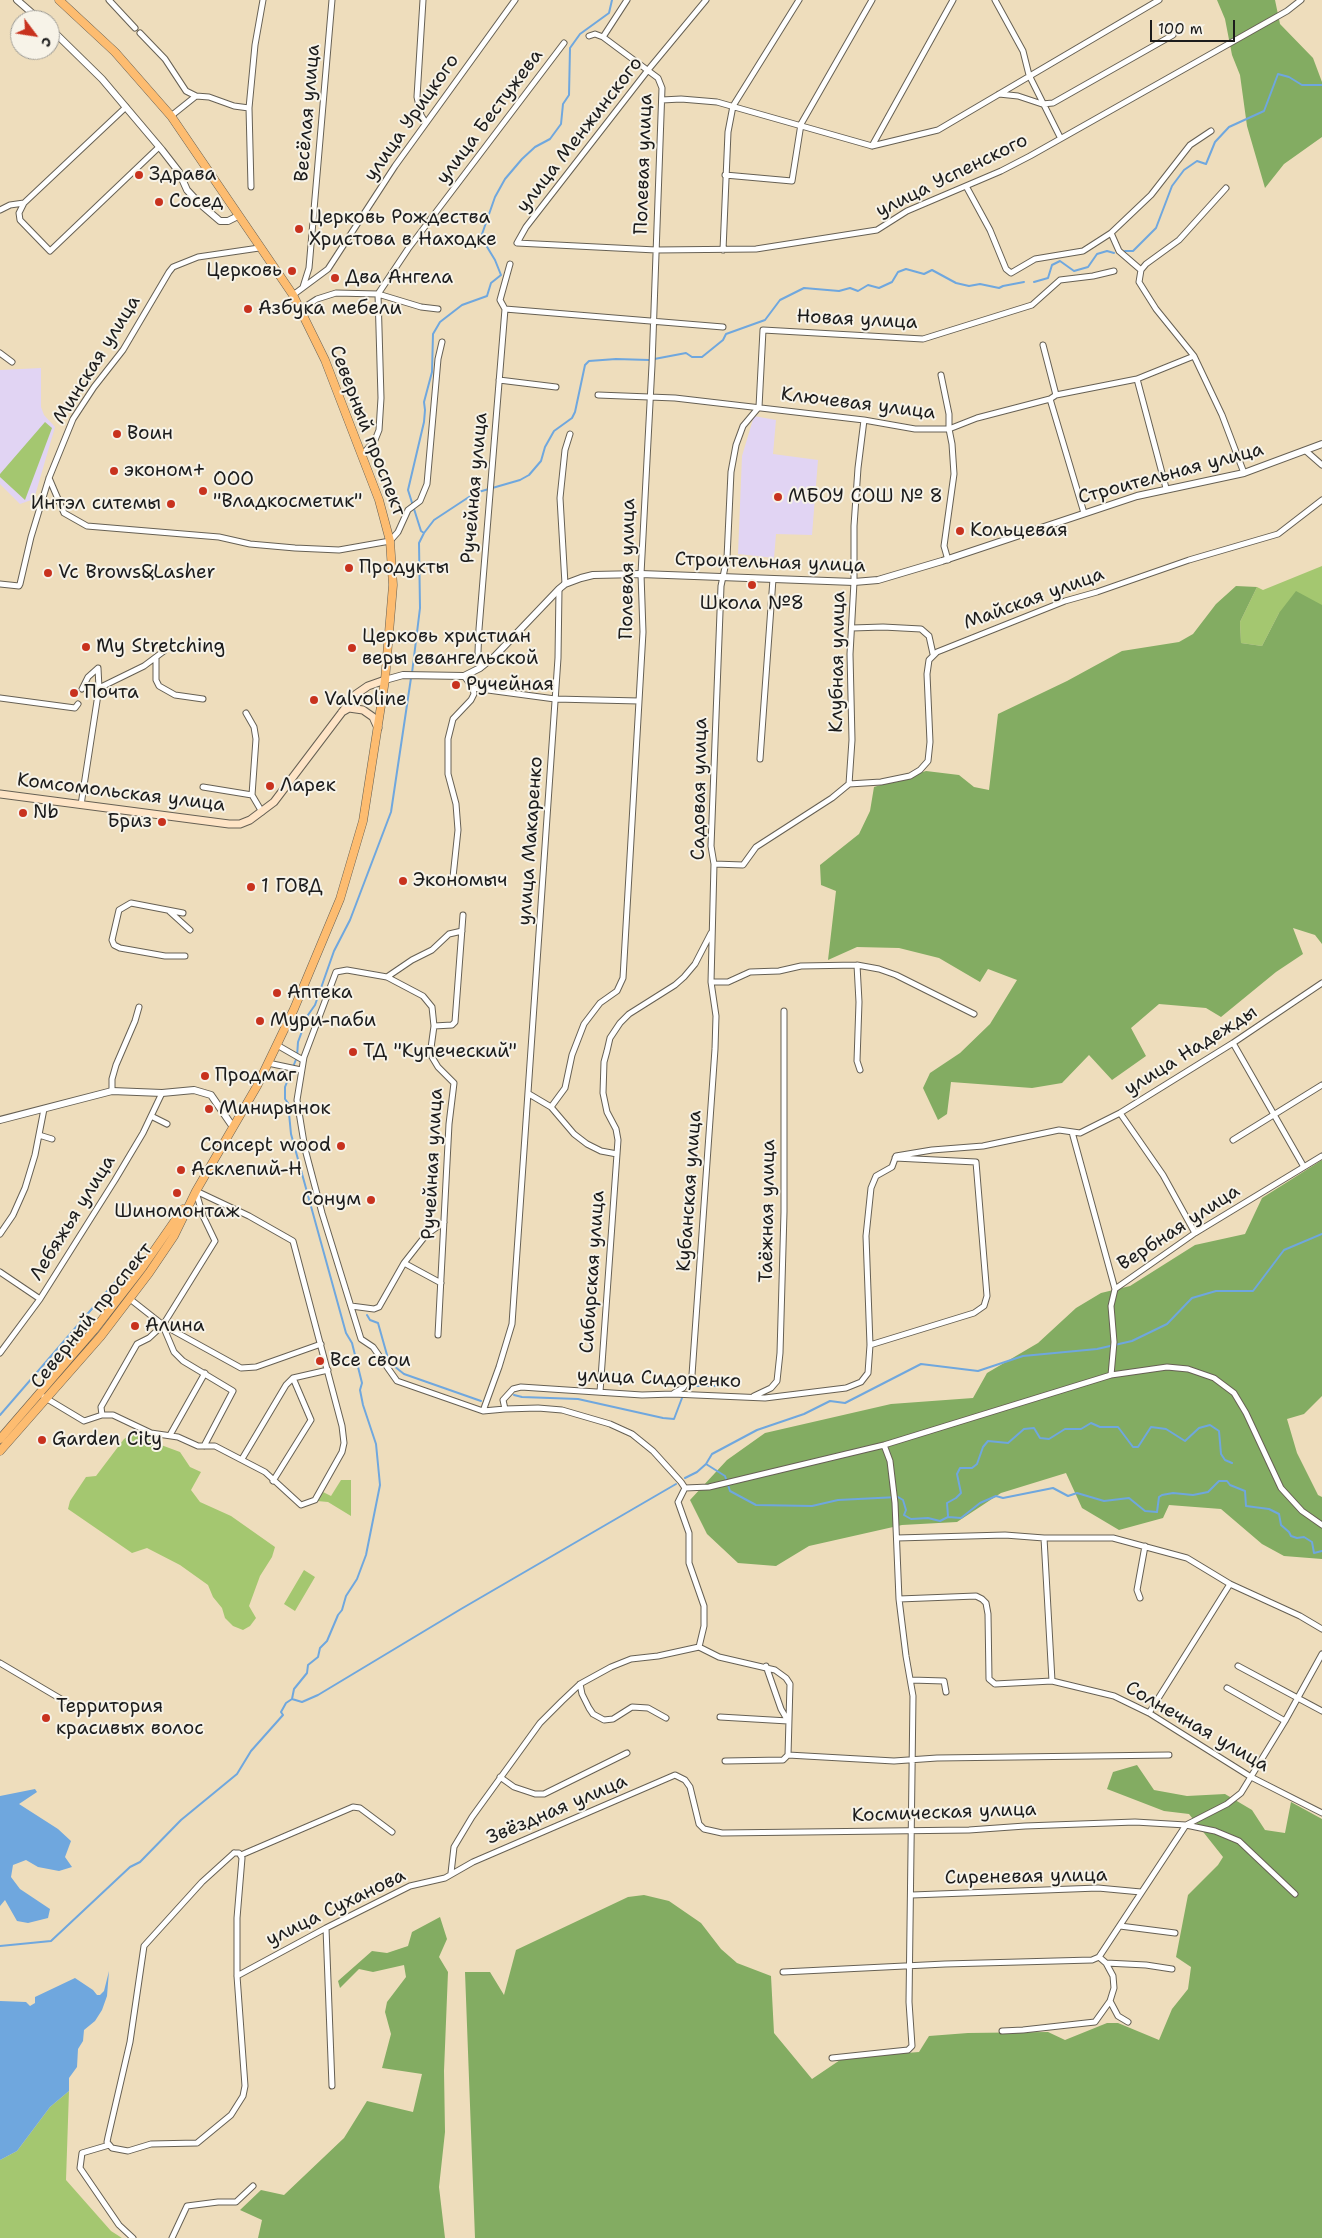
<!DOCTYPE html>
<html>
<head>
<meta charset="utf-8">
<style>
  body { margin:0 }
  #map { position:relative; width:1322px; height:2238px; overflow:hidden; background:#eeddbc; font-family:"Shantell Sans",sans-serif }
  canvas { display:block }
  .north { position:absolute; left:10px; top:10px; width:50px; height:50px; box-sizing:border-box; background:#f7f3e8; border:1px solid #9f9d96; border-radius:50%; rotate:121deg; font-size:14px; font-weight:700; line-height:20px; text-align:center; color:#1c1c1c }
  .north::after { content:''; display:block; margin:auto; width:18px; height:22px; background:#c8321e; clip-path:polygon(50% 0,100% 100%,50% 72%,0 100%) }
  .scale { position:absolute; left:1150px; top:20px; width:85px; height:22px; box-sizing:border-box; border:2px solid #1c1c1c; border-top:0; padding-left:6px; font-size:15px; line-height:18px; white-space:nowrap; color:#1c1c1c; -webkit-text-stroke:4px #f7f3e8; paint-order:stroke }
</style>
</head>
<body>
<div id="map">
<canvas width="1322" height="2238"></canvas>
<div class="north">С</div>
<div class="scale">100 m</div>
</div>
<script>
const g = document.querySelector('canvas').getContext('2d');
g.lineJoin = 'round';
function fill(path, color) { g.fillStyle = color; g.fill(path, 'evenodd'); }
const shape = rows => new Path2D(rows.map(r => 'M' + r).join(''));
function stroke(path, color, width, dash) { g.strokeStyle = color; g.lineWidth = width; g.lineCap = dash ? 'butt' : 'round'; g.setLineDash(dash || []); g.stroke(path); }
function label(font, color, halo, rows, align = 'center') {
  g.font = font + ' "Shantell Sans",sans-serif'; g.lineWidth = 4; g.setLineDash([]); g.textBaseline = 'middle'; g.strokeStyle = halo; g.fillStyle = color; for (const [text, x, y, turn = 0] of rows) {
    g.save(); g.translate(x, y); g.rotate((+turn || 0) * Math.PI / 180); g.textAlign = isNaN(turn) ? turn : align; if (halo) g.strokeText(text, 0, 0); g.fillText(text, 0, 0); g.restore();
  }
}
const built = shape([
  [41,368,41,407,44,415,55,427,34,499,20,504,0,484,0,370],
  [754,416,776,420,773,454,818,460,812,535,776,534,774,558,738,554,742,456]
]);
const green = shape([
  [45,422,52,428,25,500,0,477,0,474],
  [1322,566,1322,605,1279,613,1262,646,1241,643,1240,622,1257,587,1263,590],
  [137,1431,153,1442,180,1452,190,1467,201,1472,191,1490,200,1502,231,1516,275,1547,272,1557,260,1576,249,1606,256,1618,250,1626,243,1630,233,1626,225,1618,222,1608,213,1597,208,1585,180,1565,147,1548,132,1553,68,1509,70,1501,86,1477,96,1476,124,1439],
  [341,1480,351,1480,351,1516,328,1502,317,1501,323,1492,331,1496],
  [304,1570,315,1577,295,1611,284,1604],
  [69,2091,66,2180,111,2231,122,2238,0,2238,0,2160,17,2151,50,2107]
]);
const forest = shape([
  [1217,0,1275,0,1280,24,1313,58,1322,82,1322,137,1284,164,1265,188,1247,126,1240,75,1232,55,1225,19],
  [1236,586,1257,587,1240,622,1241,643,1262,646,1279,613,1296,591,1322,605,1322,944,1315,935,1293,928,1303,954,1276,972,1221,1017,1206,1008,1159,1004,1131,1028,1146,1056,1112,1080,1089,1055,1062,1083,1032,1088,951,1082,947,1114,938,1120,923,1088,930,1073,960,1053,990,1024,1017,980,988,969,980,982,939,958,899,948,857,947,828,960,836,891,821,885,820,865,859,834,870,811,874,787,926,771,959,775,974,787,989,790,998,714,1067,681,1122,651,1179,642,1193,634,1216,604],
  [1322,1160,1322,1396,1304,1414,1287,1419,1297,1453,1318,1495,1322,1497,1322,1559,1284,1556,1262,1544,1221,1509,1169,1505,1163,1518,1119,1530,1082,1508,1066,1473,1001,1493,957,1522,902,1525,809,1546,776,1566,738,1563,707,1534,690,1500,727,1460,765,1433,891,1404,973,1398,987,1373,1038,1343,1076,1308,1101,1293,1130,1286,1195,1245,1245,1234,1262,1198],
  [1137,1765,1154,1790,1187,1796,1225,1794,1252,1810,1265,1830,1285,1833,1291,1802,1322,1819,1322,2238,475,2238,465,1972,490,1972,504,1995,516,1950,628,1897,644,1895,669,1901,701,1923,721,1949,737,1963,771,1976,774,2033,812,2079,843,2058,919,2052,929,2036,968,2033,1048,2032,1065,2040,1107,2023,1118,2023,1159,2040,1172,2009,1188,1989,1191,1967,1176,1957,1188,1895,1218,1865,1223,1857,1189,1814,1164,1811,1107,1789,1113,1772],
  [440,1917,447,1939,439,1957,448,1972,444,2071,445,2132,439,2187,445,2238,258,2238,262,2220,240,2210,261,2190,284,2195,344,2138,367,2101,413,2112,422,2074,382,2068,391,2034,385,2012,387,2002,406,1977,404,1965,373,1972,359,1969,340,1988,338,1981,372,1951,387,1953,408,1946,412,1932]
]);
const water = shape([
  [35,1789,37,1792,19,1804,58,1829,71,1841,65,1857,72,1867,59,1871,38,1867,26,1860,13,1865,11,1877,20,1889,50,1909,48,1918,28,1923,17,1921,5,1900,0,1906,0,1796],
  [109,1971,107,1996,102,2010,95,2021,84,2030,83,2041,78,2049,77,2067,69,2078,69,2091,50,2107,17,2151,0,2160,0,2001,26,2002,30,2006,35,2003,35,1997,75,1978,93,1990,97,1995,100,1995,104,1991]
]);
const stream = shape([
  [1125,251,1133,251,1156,228,1172,186,1184,170,1197,161,1206,164,1215,142,1229,127,1264,111,1278,74,1289,77,1302,85,1322,85],
  [1034,282,1048,278,1052,265,1060,261,1074,271,1088,267,1097,254,1107,251,1114,253],
  [424,533,421,531,408,490,424,422,425,410,424,402,432,372,433,334,440,322,462,305,487,296,491,283,501,275,495,260,481,237,495,197,505,179,522,159,535,147,550,139,561,124,563,104,569,95,570,48,580,34,609,13,612,0],
  [412,673,420,608,419,543,424,533,434,520,475,493,520,480,529,475,541,461,545,447,554,431,572,418,575,412,585,365,589,361,616,359,649,360,686,353,692,357,702,357,723,340,726,334,765,320,780,300,804,288,839,291,850,288,858,291,868,285,879,288,892,282,898,272,906,269,924,274,932,270,956,283,969,286,980,284,999,288,1003,286,1024,282],
  [367,1315,370,1320,378,1323,389,1362,404,1374,481,1401],
  [689,1390,693,1386,728,1386],
  [514,1395,522,1397,578,1399,663,1418,674,1419,682,1398],
  [0,1415,122,1274],
  [706,1464,725,1476,730,1491,756,1505,812,1506,838,1500,898,1497,903,1500,906,1510,904,1515,911,1519,928,1518,940,1521,948,1517,961,1518,980,1503,996,1496,1003,1498,1053,1488,1068,1496,1077,1493,1104,1501,1129,1498,1145,1511,1157,1512,1159,1497,1162,1495,1173,1493,1193,1495,1208,1492,1219,1481,1227,1481,1230,1485,1245,1491,1246,1506,1269,1509,1279,1514,1281,1525,1289,1532,1291,1536,1297,1538,1304,1537,1312,1542,1314,1553,1322,1551],
  [685,1478,697,1472,706,1464,712,1454,757,1430,804,1414,830,1401,845,1403,921,1364,978,1371,1023,1356,1097,1349,1132,1341,1167,1324,1192,1298,1216,1291,1253,1291,1284,1250,1322,1234],
  [948,1516,947,1503,956,1498,961,1493,957,1474,960,1468,972,1468,977,1464,983,1447,988,1441,1008,1443,1024,1429,1034,1428,1040,1438,1049,1439,1065,1429,1081,1429,1091,1423,1100,1427,1118,1427,1133,1447,1138,1447,1151,1427,1166,1429,1185,1441,1199,1428,1210,1425,1219,1431,1221,1454,1225,1460,1232,1463],
  [292,1699,302,1702,318,1695,461,1609,676,1484],
  [0,1946,51,1941,130,1867,140,1862,181,1820,237,1774,251,1751,283,1715,281,1712,286,1703,292,1699,294,1689,307,1673,308,1665,318,1657,320,1648,327,1641,338,1615,342,1610,346,1596,357,1579,366,1555,380,1485,376,1444,363,1405,360,1390,362,1383,352,1343,346,1333,291,1134,288,1103,285,1099,285,1087,297,1057,298,1042,308,1015,315,1005,334,951,350,920,391,812,411,678]
]);
const minor = shape([
  [109,0,135,28],
  [423,0,417,97,421,115,426,123],
  [706,0,648,70,526,227,517,243,656,250,756,249,877,230,907,211,1001,171,1030,156,1287,11,1301,0],
  [995,0,1023,51,1029,75,1060,137],
  [140,33,165,59,186,91,196,96],
  [589,36,595,34,603,37,627,0],
  [999,94,1018,96,1042,104,1053,103,1173,35],
  [662,100,681,99,717,102,872,146],
  [171,116,196,96,209,97,234,106,249,108],
  [872,146,938,130,1159,0],
  [872,146,953,0],
  [725,175,792,181,801,124,872,0],
  [966,186,990,230,1006,269,1011,273,1035,259,1083,251,1111,233,1151,195,1190,145,1211,131],
  [251,187,249,108,255,45,263,0],
  [1226,188,1179,240,1146,264,1141,270,1139,282,1156,309,1194,356,1222,415,1244,473],
  [24,203,19,213,20,220,50,251,159,147],
  [0,210,10,205,24,203,126,107],
  [1111,233,1119,251,1141,270],
  [723,250,728,132,733,106,799,0],
  [303,287,309,268,332,0],
  [293,295,328,269,395,166,515,0],
  [505,309,723,327],
  [505,309,500,300,510,264],
  [300,310,317,299,336,293,378,294,421,307,438,309],
  [1043,345,1056,395],
  [0,353,12,362],
  [941,375,949,414,949,429,952,444,954,474,944,546,948,560],
  [1137,379,1166,488],
  [499,380,556,387],
  [598,395,675,398,864,420,915,429,949,429,977,418,1050,399,1056,395,1137,379,1194,356],
  [1050,399,1084,513],
  [1306,451,1322,465],
  [363,454,375,440,379,430,381,398,378,294,408,249,564,43],
  [49,478,64,513,87,526,219,537,250,544,295,548,339,550,390,541,398,532,408,510,420,501,427,484,438,359,442,342],
  [0,584,19,586,20,584,31,537,49,478,73,419,94,387,123,350,169,272,173,267,198,257,259,248],
  [565,584,560,498,565,450,570,434],
  [852,628,883,627,921,629,929,636,933,654],
  [156,658,156,680,159,686,175,695,203,699],
  [480,668,478,652,479,629,505,309],
  [99,688,144,666,164,651],
  [473,688,555,699,639,701],
  [0,698,75,708,78,704],
  [246,713,254,727,256,739,252,795,262,812],
  [760,759,773,579],
  [849,784,881,782,910,776,920,770,928,761,930,742,927,674,929,660,937,652,1065,601,1097,592,1189,560,1278,534,1322,500],
  [849,784,852,740,850,654,854,582,854,526,858,468,864,420],
  [203,787,252,795],
  [81,805,99,688,98,668,88,677,82,689],
  [714,864,743,865,756,847,832,798,849,784],
  [453,877,458,830,456,804,448,774,448,739,453,719,471,700,474,694,473,688,464,676],
  [169,911,190,930],
  [183,913,131,903,119,910,112,940,114,945,120,948,165,956,185,956],
  [857,965,859,1002,857,1061,860,1070],
  [387,977,412,960,432,950,449,934,462,931],
  [711,982,728,982,750,972,779,971,801,966,857,965,879,969,896,975,974,1014],
  [434,1026,432,1007,423,996,387,977,347,970,336,972,304,1057,297,1100,305,1149,322,1213,361,1339,373,1347,397,1381,483,1411,505,1409,503,1400,513,1389,521,1387,642,1395,673,1394,765,1398,846,1388,861,1382,868,1373,870,1345,866,1236,871,1188,876,1176,892,1167,896,1156,932,1150,983,1146,1059,1130,1080,1133,1120,1113,1233,1043,1322,983],
  [1233,1043,1304,1167],
  [277,1045,303,1060],
  [268,1063,301,1070],
  [112,1091,112,1079,116,1065,135,1021,139,1007],
  [529,1094,551,1107,574,1134,587,1144,601,1151,617,1154],
  [551,1107,565,1088,572,1055,584,1024,600,1003,617,991,623,978,643,632,641,574,652,365,662,88,658,78,603,37],
  [1120,1113,1163,1175,1195,1233],
  [151,1116,167,1124],
  [1072,1132,1115,1289,1195,1233,1322,1156],
  [39,1135,52,1139],
  [1233,1140,1322,1085],
  [0,1234,13,1215,25,1188,35,1155,44,1109],
  [404,1263,426,1235,444,1222],
  [0,1272,40,1299],
  [130,1299,163,1325,241,1368,256,1367,321,1344],
  [351,1306,374,1309,379,1307,404,1263,441,1283],
  [163,1326,174,1352,183,1361,233,1391,204,1446],
  [438,1335,449,1124,454,1083,438,1067,432,1057,431,1048,434,1026,452,1025,455,1022,463,915],
  [870,1345,974,1313,984,1306,987,1296,976,1162,895,1158],
  [0,1353,40,1299,115,1180,143,1133,162,1093],
  [1111,1375,1114,1342,1111,1306,1115,1289],
  [600,1392,618,1140,616,1129,607,1112,603,1093,604,1062,607,1051,610,1038,620,1023,629,1014,675,985,684,977,695,964,711,933],
  [674,1393,683,1388,692,1375,715,1049,716,1016,711,982,714,864,711,846,721,586,727,558,731,472,736,445,743,426,759,407,763,330,923,339,1032,305,1060,280,1093,276,1114,271],
  [754,1396,771,1388,777,1381,780,1353,784,1212,784,1011],
  [44,1397,84,1421,102,1415,113,1415,151,1433,178,1437,198,1446,215,1446,265,1472,301,1505,315,1500,342,1452,344,1443,342,1426,293,1241,249,1216,196,1191],
  [505,1409,538,1408,562,1410,610,1424,632,1434,653,1451,681,1482,685,1488,709,1487,884,1445,1111,1375,1167,1367,1188,1369,1214,1378,1234,1393,1246,1413,1281,1488,1302,1511,1322,1525],
  [483,1411,499,1367,512,1324,558,658,559,589],
  [102,1415,101,1407,137,1344,149,1338,163,1325,215,1241,203,1216,196,1192],
  [170,1435,205,1373],
  [242,1459,286,1385,293,1378,328,1370],
  [273,1481,311,1420,293,1378],
  [685,1488,678,1502,689,1533,689,1563,704,1606,704,1626,699,1647],
  [897,1538,1005,1535,1044,1538,1113,1538,1187,1558,1230,1584,1300,1616,1322,1629],
  [1044,1538,1052,1681],
  [1140,1598,1137,1590,1145,1546],
  [899,1599,976,1596,982,1599,986,1603,988,1614,989,1679,995,1684,1052,1681,1114,1696,1149,1713,1251,1777,1322,1813],
  [699,1647,719,1657,775,1670,786,1678,790,1684,788,1755],
  [0,1663,66,1702],
  [766,1666,781,1709,788,1721],
  [1238,1666,1322,1711],
  [911,1680,944,1681,946,1692],
  [580,1684,582,1694,589,1708,593,1714,604,1720,613,1719,632,1707,648,1708,666,1718],
  [1227,1688,1285,1721],
  [1149,1713,1230,1584],
  [720,1717,788,1721],
  [788,1755,894,1761,937,1758,1169,1755],
  [725,1761,783,1760,788,1755],
  [500,1777,514,1787,535,1794,544,1794,627,1753],
  [234,1853,239,1853,242,1858,237,1918,237,1976,245,2086,243,2096,231,2115,197,2143,151,2144,128,2151,112,2148,107,2142,108,2137,130,2042,144,1946,202,1882,234,1853],
  [241,1855,353,1807,360,1808,392,1832],
  [451,1873,454,1847,472,1817,540,1723,562,1701,580,1684,611,1667,631,1659,658,1656,699,1647],
  [912,1895,1098,1888,1141,1892],
  [1120,1926,1175,1933],
  [326,1928,332,2086],
  [1099,1957,1106,1963,1146,1965,1172,1969],
  [783,1972,945,1964,1092,1960,1099,1957,1186,1825,1227,1804,1241,1793,1285,1721,1322,1654],
  [237,1976,326,1928,410,1886,445,1878,473,1862,675,1775,685,1780,690,1787,699,1824,704,1829,722,1833,969,1830,1025,1826,1135,1822,1186,1825,1215,1831,1239,1841,1295,1894],
  [1110,2001,1118,2016,1128,2022],
  [1002,2031,1023,2030,1095,2022,1110,2001,1114,1988,1113,1976,1106,1963],
  [832,2058,908,2050,912,2046,909,2002,913,1696,906,1656,899,1599,895,1503,890,1461,884,1445],
  [109,2145,82,2153,80,2168,119,2225,133,2238],
  [172,2238,187,2206,218,2202,236,2202,253,2186]
]);
const tertiary = shape([
  [17,0,40,20],
  [50,28,102,79,162,150,179,172,187,190,199,203,220,221,228,221,238,216],
  [385,680,403,675,464,676,480,668,495,656,559,589,565,584,581,578,593,575,641,574,854,582,878,580,942,561,1137,496,1244,473,1322,444],
  [0,1120,112,1091,162,1093,194,1090,211,1095,233,1127]
]);
const secondary = shape([
  [342,712,349,708,363,710,373,717,378,728],
  [0,794,229,824,240,824,250,820,274,802,355,695,368,686,385,680]
]);
const primary = shape([
  [0,1439,94,1330,142,1268,183,1209],
  [0,1451,101,1336,149,1273,174,1236,196,1191,257,1086,294,1009,340,899,363,821,385,680,393,585,390,541,379,500,325,360,293,295,171,116,115,52,59,0]
]);
const markers = [
  [139,175,5,"#c8321e"],
  [159,202,5,"#c8321e"],
  [299,229,5,"#c8321e"],
  [292,271,5,"#c8321e"],
  [335,278,5,"#c8321e"],
  [248,309,5,"#c8321e"],
  [117,434,5,"#c8321e"],
  [114,471,5,"#c8321e"],
  [203,491,5,"#c8321e"],
  [778,497,5,"#c8321e"],
  [171,504,5,"#c8321e"],
  [960,531,5,"#c8321e"],
  [349,568,5,"#c8321e"],
  [48,573,5,"#c8321e"],
  [752,585,5,"#c8321e"],
  [86,647,5,"#c8321e"],
  [352,648,5,"#c8321e"],
  [456,685,5,"#c8321e"],
  [74,693,5,"#c8321e"],
  [314,700,5,"#c8321e"],
  [270,786,5,"#c8321e"],
  [23,813,5,"#c8321e"],
  [162,822,5,"#c8321e"],
  [403,881,5,"#c8321e"],
  [251,887,5,"#c8321e"],
  [277,993,5,"#c8321e"],
  [260,1021,5,"#c8321e"],
  [353,1052,5,"#c8321e"],
  [205,1076,5,"#c8321e"],
  [209,1109,5,"#c8321e"],
  [341,1146,5,"#c8321e"],
  [181,1170,5,"#c8321e"],
  [177,1193,5,"#c8321e"],
  [371,1200,5,"#c8321e"],
  [135,1326,5,"#c8321e"],
  [320,1361,5,"#c8321e"],
  [42,1440,5,"#c8321e"],
  [46,1718,5,"#c8321e"]
];
const streetNames = [
  ["Весёлая улица",308,113,-85],
  ["улица Бестужева",490,117,-53],
  ["улица Урицкого",412,118,-55],
  ["улица Менжинского",580,135,-52],
  ["Полевая улица",644,164,-88],
  ["улица Успенского",952,176,-26],
  ["Новая улица",857,320,3],
  ["Минская улица",97,360,-58],
  ["Ключевая улица",858,404,7],
  ["Северный проспект",367,431,69],
  ["Строительная улица",1171,474,-15],
  ["Ручейная улица",475,488,-85],
  ["Строительная улица",770,563,2],
  ["Полевая улица",628,569,-89],
  ["Майская улица",1034,599,-20],
  ["Клубная улица",838,662,-89],
  ["Садовая улица",700,789,-89],
  ["Комсомольская улица",121,793,7],
  ["улица Макаренко",531,841,-86],
  ["улица Надежды",1191,1051,-32],
  ["Ручейная улица",433,1164,-87],
  ["Кубанская улица",690,1191,-86],
  ["Таёжная улица",768,1211,-89],
  ["Лебяжья улица",73,1218,-58],
  ["Вербная улица",1179,1228,-33],
  ["Сибирская улица",593,1272,-86],
  ["Северный проспект",92,1316,-51],
  ["улица Сидоренко",659,1379,2],
  ["Солнечная улица",1197,1727,30],
  ["Звёздная улица",557,1810,-23],
  ["Космическая улица",944,1813,-2],
  ["Сиреневая улица",1026,1877,-1],
  ["улица Суханова",336,1908,-26]
];
const poiNames = [
  ["Здрава",149,175],
  ["Сосед",169,202],
  ["Церковь Рождества",309,218],
  ["Христова в Находке",309,240],
  ["Церковь",282,271,"right"],
  ["Два Ангела",345,278],
  ["Азбука мебели",258,309],
  ["Воин",127,434],
  ["эконом+",124,471],
  ["ООО",213,480],
  ["\"Владкосметик\"",213,502],
  ["МБОУ СОШ № 8",788,497],
  ["Интэл ситемы",161,504,"right"],
  ["Кольцевая",970,531],
  ["Продукты",359,568],
  ["Vc Brows&Lasher",58,573],
  ["Школа №8",752,604,"center"],
  ["Церковь христиан",362,637],
  ["веры евангельской",362,659],
  ["My Stretching",96,647],
  ["Ручейная",466,685],
  ["Почта",84,693],
  ["Valvoline",324,700],
  ["Ларек",280,786],
  ["Nb",33,813],
  ["Бриз",152,822,"right"],
  ["Экономыч",413,881],
  ["1 ГОВД",261,887],
  ["Аптека",287,993],
  ["Мури-паби",270,1021],
  ["ТД \"Купеческий\"",363,1052],
  ["Продмаг",215,1076],
  ["Минирынок",219,1109],
  ["Concept wood",331,1146,"right"],
  ["Асклепий-Н",191,1170],
  ["Сонум",361,1200,"right"],
  ["Шиномонтаж",177,1212,"center"],
  ["Алина",145,1326],
  ["Все свои",330,1361],
  ["Garden City",52,1440],
  ["Территория",56,1707],
  ["красивых волос",56,1729]
];
fill(built, '#e1d4f3');
fill(green, '#a4c770');
fill(forest, '#83ac62');
fill(water, '#6fa7de');
stroke(stream, '#6fa7de', 2);
stroke(minor, '#666054', 7);
stroke(tertiary, '#666054', 8);
stroke(secondary, '#666054', 9);
stroke(primary, '#666054', 9);
stroke(minor, '#fff', 5);
stroke(tertiary, '#fff', 6);
stroke(secondary, '#fee4c6', 7);
stroke(primary, '#fdbc70', 8);
for (const [x, y, r, color] of markers) { const dot = new Path2D(); dot.arc(x, y, r, 0, 2 * Math.PI); g.fillStyle = color; g.fill(dot); stroke(dot, '#f7f3e8', 2); }
label('19px', '#1c1c1c', '#f7f3e8', streetNames);
label('19px', '#1c1c1c', '#f7f3e8', poiNames, 'left');
</script>
</body>
</html>
